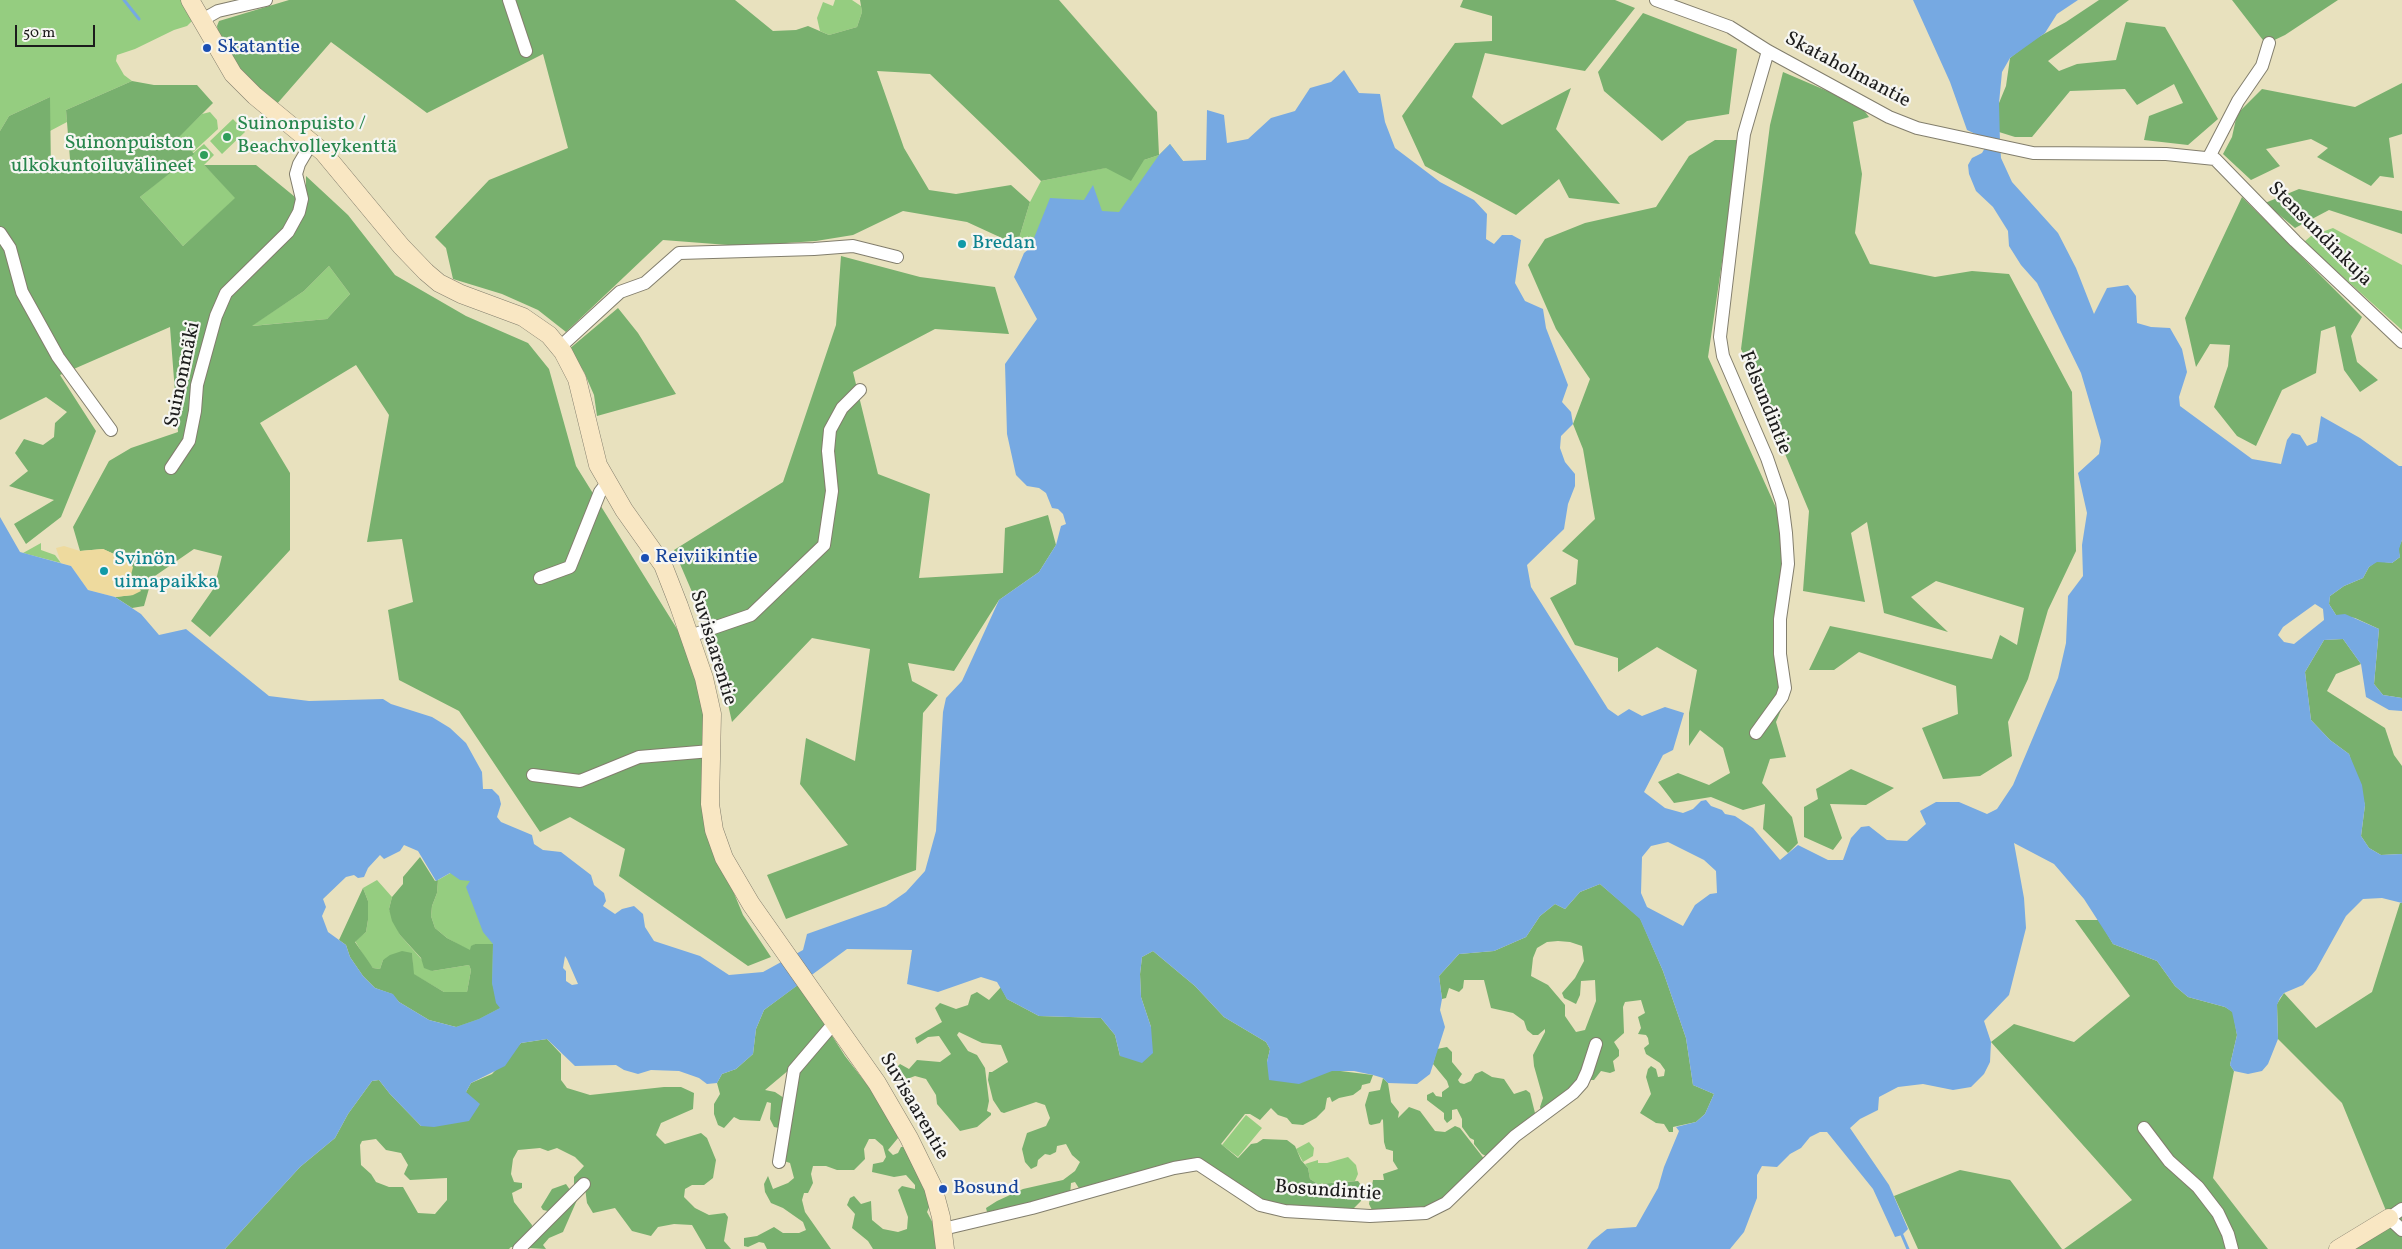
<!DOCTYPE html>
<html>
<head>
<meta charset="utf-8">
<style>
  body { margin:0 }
  #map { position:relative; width:2402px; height:1249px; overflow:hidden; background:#e8e1be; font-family:Vollkorn,serif }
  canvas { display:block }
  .scale { position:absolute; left:15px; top:25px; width:80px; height:22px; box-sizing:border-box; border:2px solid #1c1c1c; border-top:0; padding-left:6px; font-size:15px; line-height:18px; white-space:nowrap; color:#1c1c1c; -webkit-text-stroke:4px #f6f6f2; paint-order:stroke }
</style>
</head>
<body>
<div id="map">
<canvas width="2402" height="1249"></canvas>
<div class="scale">50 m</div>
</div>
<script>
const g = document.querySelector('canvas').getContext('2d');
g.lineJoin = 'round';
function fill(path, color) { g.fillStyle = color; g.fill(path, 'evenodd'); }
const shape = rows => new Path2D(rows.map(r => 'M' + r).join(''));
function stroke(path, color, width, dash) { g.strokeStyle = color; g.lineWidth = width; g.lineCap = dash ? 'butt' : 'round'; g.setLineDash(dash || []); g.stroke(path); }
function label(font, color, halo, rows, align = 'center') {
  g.font = font + ' Vollkorn,serif'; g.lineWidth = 4.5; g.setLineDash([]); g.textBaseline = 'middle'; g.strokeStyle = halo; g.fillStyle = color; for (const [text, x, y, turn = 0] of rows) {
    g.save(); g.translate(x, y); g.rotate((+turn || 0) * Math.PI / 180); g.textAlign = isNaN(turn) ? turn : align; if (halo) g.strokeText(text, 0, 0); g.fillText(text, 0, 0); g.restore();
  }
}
const green = shape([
  [0,0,183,0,193,20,187,26,174,30,135,49,117,55,116,61,124,75,132,81,66,110,67,122,50,131,50,97,9,116,0,131],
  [835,0,852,0,861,6,862,12,857,27,829,35,820,31,817,18,823,2,833,6],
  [210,112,217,120,218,129,192,153,178,137,202,114],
  [233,119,245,132,222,154,210,141],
  [204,144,214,155,204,165,236,198,183,246,140,197],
  [1170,144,1183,161,1189,161,1189,176,1052,254,1017,245,1030,202,1041,181,1144,160,1159,155],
  [2333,228,2402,265,2402,330,2304,242,2311,236],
  [329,266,350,294,327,319,251,326,304,291],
  [41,543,41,550,55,555,61,563,23,553],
  [468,863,517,988,490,1023,456,1027,493,944,475,944,470,951,447,938,435,928,431,916,432,906,437,893,438,880],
  [377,880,392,897,389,909,400,935,432,971,469,965,471,970,467,992,444,992,413,974,412,953,383,960,380,969,373,968,367,961,355,941,366,932,368,920,368,901,363,888],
  [1246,1115,1262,1128,1238,1157,1222,1145],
  [1309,1142,1314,1148,1313,1156,1303,1162,1296,1149],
  [1348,1157,1356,1165,1358,1174,1355,1181,1318,1184,1310,1179,1308,1168,1305,1164,1318,1160,1318,1163,1327,1163]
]);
const forest = shape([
  [289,0,735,0,773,31,796,30,808,26,829,35,857,27,862,12,860,0,1059,0,1157,112,1159,155,1144,160,1131,181,1106,168,1041,181,930,74,877,71,904,148,929,190,956,194,1011,185,1030,202,1017,245,967,222,903,211,853,235,816,241,741,246,663,240,566,332,538,310,502,294,453,279,446,248,435,237,489,180,568,148,543,54,427,113,331,42,276,105,238,69,218,32,217,26,219,21],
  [1463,0,1615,0,1635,8,1585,71,1485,53,1472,97,1502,125,1571,88,1556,129,1620,204,1569,198,1559,179,1516,215,1425,166,1402,116,1455,43,1492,41,1492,16,1460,7],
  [2099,0,2129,0,2048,61,2059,71,2077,64,2116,60,2126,22,2165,27,2218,119,2188,145,2144,140,2149,116,2183,103,2174,84,2137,105,2125,89,2070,91,2032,137,2015,137,1999,132,1999,103,2006,86,2010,58,2031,41,2066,22],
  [2232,0,2338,0,2285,35,2266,44],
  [1643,13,1737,49,1729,114,1687,121,1662,141,1604,91,1598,72],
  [1783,72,1860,105,1869,117,1853,122,1862,174,1855,233,1870,264,1935,277,1972,271,2009,274,2072,392,2076,551,2048,610,2028,679,2008,722,2012,756,1980,776,1943,779,1922,728,1958,714,1956,686,1859,652,1834,670,1809,670,1830,626,1992,659,2000,635,2017,645,2024,608,1936,581,1911,597,1948,632,1884,613,1867,522,1851,533,1865,602,1803,591,1809,511,1741,349,1770,125],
  [132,81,154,85,197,85,213,103,179,137,194,154,140,197,183,246,235,198,204,165,256,165,306,206,306,176,348,215,395,275,466,316,528,343,549,369,576,466,687,645,709,714,705,823,743,915,771,957,748,966,619,876,625,849,570,817,540,832,459,711,399,680,388,610,413,602,402,539,367,542,389,415,356,365,260,423,290,473,290,550,210,637,191,621,214,588,222,556,194,549,152,578,144,606,132,608,115,597,133,595,131,575,127,560,103,549,80,551,73,527,109,461,131,448,178,432,170,327,60,375,96,431,61,517,26,544,14,524,54,500,9,486,28,471,15,453,24,439,43,445,54,437,55,423,67,412,46,397,0,420,0,131,9,116,50,97,51,174,70,159,66,110],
  [329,266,350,294,327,319,252,326,304,291],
  [2402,83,2402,134,2389,138,2394,178,2380,176,2371,186,2317,157,2328,148,2311,139,2266,149,2280,166,2251,180,2223,154,2232,137,2237,114,2262,89,2355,107],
  [1715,140,1740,140,1708,357,1782,521,1784,703,1776,722,1786,757,1770,759,1762,783,1792,817,1798,843,1788,853,1763,829,1765,804,1743,810,1711,797,1674,803,1658,782,1678,773,1709,785,1730,773,1723,748,1700,730,1689,746,1689,713,1697,670,1657,647,1618,672,1618,658,1575,645,1550,598,1576,584,1578,560,1562,551,1595,519,1583,449,1573,424,1590,379,1556,329,1528,265,1545,239,1585,223,1656,207,1689,156],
  [2299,189,2402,211,2402,234,2329,210,2295,228,2265,203],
  [2242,197,2362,317,2351,336,2357,362,2378,380,2360,392,2344,370,2335,326,2321,331,2316,373,2282,390,2256,446,2237,436,2214,407,2228,366,2230,345,2210,344,2196,367,2185,318],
  [841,256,920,277,995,287,1009,334,935,329,853,372,878,474,930,494,919,578,1003,573,1005,528,1048,515,1056,545,1039,572,999,600,954,671,908,663,912,681,938,695,923,713,916,870,786,919,767,875,848,845,800,784,806,738,855,761,870,649,812,638,732,722,714,643,674,550,783,482,836,325],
  [618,308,638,333,676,394,597,416,594,395,584,372,568,350],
  [2402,540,2402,698,2383,695,2374,684,2379,629,2355,618,2336,615,2329,604,2330,596,2344,586,2363,578,2369,567,2377,561,2392,563,2400,557,2398,549],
  [2343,639,2361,664,2336,674,2327,691,2385,728,2394,755,2402,766,2402,854,2381,855,2369,848,2361,836,2365,805,2349,754,2330,740,2311,720,2305,672,2324,640],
  [1851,769,1894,788,1866,805,1830,804,1842,838,1833,850,1804,837,1804,807,1818,799,1816,789],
  [420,857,435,881,438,880,437,893,432,906,431,916,435,928,447,938,470,950,471,946,475,944,493,944,492,983,500,1008,479,1019,456,1027,429,1020,399,1002,392,994,375,988,363,976,350,957,346,945,339,940,363,888,368,901,368,920,366,932,355,942,373,968,380,969,383,960,390,955,402,951,412,953,414,974,444,992,467,992,471,970,469,965,432,971,424,968,421,958,400,935,392,921,389,909,392,897,403,884,403,877],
  [1600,884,1640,918,1663,971,1686,1038,1693,1085,1714,1094,1705,1114,1696,1122,1673,1127,1673,1132,1669,1132,1664,1124,1656,1123,1640,1113,1651,1094,1646,1077,1648,1069,1651,1066,1656,1069,1658,1077,1664,1076,1665,1070,1660,1063,1646,1054,1644,1048,1649,1044,1648,1038,1646,1035,1638,1034,1641,1028,1638,1017,1645,1013,1641,1000,1625,1002,1623,1007,1624,1033,1614,1042,1619,1050,1619,1056,1613,1061,1615,1071,1610,1073,1601,1071,1594,1080,1586,1080,1542,1113,1540,1107,1543,1098,1534,1066,1533,1055,1545,1032,1545,1029,1538,1035,1533,1035,1527,1030,1524,1021,1513,1013,1491,1008,1484,980,1464,980,1463,988,1459,992,1449,988,1446,998,1442,999,1439,976,1459,954,1494,951,1526,937,1540,916,1555,904,1565,909,1580,892],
  [1558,941,1570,942,1582,946,1584,961,1575,978,1562,993,1564,998,1576,1004,1580,995,1581,981,1595,980,1596,1001,1585,1030,1576,1032,1565,1016,1565,1005,1548,985,1531,976,1533,958,1537,948,1547,942],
  [2400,903,2402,903,2402,1249,2337,1249,2389,1218,2342,1103,2278,1039,2277,1004,2284,993,2316,1028,2372,992],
  [2075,920,2099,920,2113,944,2157,961,2175,986,2188,997,2225,1007,2233,1012,2237,1035,2230,1065,2234,1071,2213,1178,2268,1249,2064,1249,2132,1200,1991,1042,2014,1024,2074,1042,2130,996],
  [1153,951,1195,986,1224,1017,1266,1042,1270,1049,1267,1062,1373,1075,1370,1083,1362,1085,1361,1089,1353,1095,1339,1098,1332,1102,1330,1097,1327,1098,1325,1109,1316,1118,1303,1125,1292,1124,1287,1118,1278,1115,1271,1108,1260,1120,1250,1114,1245,1114,1221,1144,1238,1158,1251,1144,1257,1143,1263,1139,1287,1140,1295,1146,1301,1160,1308,1168,1310,1179,1318,1184,1358,1181,1361,1185,1361,1201,1351,1211,1275,1208,1200,1163,1080,1190,1075,1182,1071,1183,1070,1195,987,1212,986,1208,997,1201,1023,1189,1063,1180,1075,1171,1080,1162,1072,1155,1066,1144,1057,1146,1056,1152,1050,1155,1045,1154,1038,1160,1037,1166,1031,1169,1025,1162,1022,1149,1027,1133,1046,1126,1050,1118,1045,1105,1036,1102,1004,1113,1001,1112,993,1100,988,1080,989,1072,992,1072,1008,1062,1001,1045,982,1043,959,1032,957,1035,968,1051,977,1055,985,1068,989,1101,987,1111,991,1113,991,1115,977,1127,960,1131,937,1104,936,1095,926,1079,915,1076,907,1079,897,1067,900,1064,909,1069,917,1060,940,1062,951,1054,939,1036,928,1037,917,1044,915,1038,942,1022,935,1008,940,1003,956,1009,968,1005,971,995,977,992,989,1000,1001,987,1007,999,1039,1016,1101,1018,1115,1035,1120,1056,1151,1027,1141,997,1140,974,1142,957],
  [799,984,845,1056,876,1096,897,1133,898,1138,888,1150,893,1155,898,1153,901,1147,905,1147,931,1203,927,1212,937,1231,939,1249,873,1249,868,1241,852,1228,855,1214,847,1205,850,1198,854,1196,861,1204,871,1201,872,1220,883,1229,898,1232,907,1229,908,1217,898,1190,902,1186,915,1189,915,1185,906,1175,894,1177,872,1172,873,1164,883,1162,886,1157,883,1146,875,1139,869,1139,864,1149,865,1159,854,1170,837,1170,826,1166,813,1166,811,1174,813,1183,808,1193,804,1193,802,1200,805,1212,831,1249,767,1249,764,1243,759,1242,748,1247,744,1246,744,1238,757,1236,774,1227,783,1233,799,1233,806,1230,803,1222,783,1208,771,1203,765,1192,764,1184,768,1176,773,1189,788,1183,794,1178,790,1163,781,1160,790,1069,765,1090,775,1092,784,1098,779,1128,774,1127,770,1119,771,1103,767,1102,760,1121,740,1120,734,1117,724,1128,718,1125,714,1114,714,1104,720,1094,717,1083,722,1074,736,1069,753,1054,756,1029,764,1010],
  [547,1039,561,1054,561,1080,567,1088,590,1095,664,1087,681,1087,694,1093,693,1109,661,1123,656,1135,665,1144,701,1133,707,1138,716,1160,713,1178,704,1185,692,1185,685,1189,684,1197,695,1208,709,1215,725,1213,728,1217,724,1241,731,1249,706,1249,692,1225,674,1224,658,1227,651,1236,632,1231,615,1208,593,1213,587,1203,585,1188,574,1184,574,1177,584,1166,575,1157,557,1148,548,1151,540,1148,518,1150,513,1159,511,1174,514,1182,522,1183,522,1188,512,1193,514,1202,532,1225,531,1233,548,1211,543,1210,541,1207,552,1189,566,1184,577,1200,563,1232,549,1238,543,1245,546,1249,511,1247,509,1249,225,1249,300,1167,335,1138,348,1114,372,1081,379,1080,390,1094,421,1126,466,1092,471,1083,492,1074,521,1043],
  [376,1139,386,1150,401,1153,408,1165,404,1174,410,1180,447,1178,447,1200,435,1214,418,1213,403,1187,389,1187,376,1182,371,1174,361,1165,360,1145,362,1141],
  [1447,1047,1452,1052,1452,1062,1462,1074,1458,1080,1460,1083,1464,1084,1471,1081,1475,1074,1482,1071,1492,1077,1504,1079,1514,1094,1526,1090,1530,1093,1536,1117,1488,1157,1482,1154,1474,1144,1474,1140,1470,1138,1462,1127,1462,1119,1457,1109,1452,1110,1452,1119,1447,1123,1444,1119,1444,1113,1427,1100,1427,1095,1433,1092,1436,1096,1442,1097,1442,1092,1449,1087,1447,1081,1433,1064,1437,1049],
  [1383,1078,1388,1083,1391,1102,1399,1112,1398,1118,1409,1107,1420,1111,1435,1131,1445,1132,1455,1126,1460,1128,1485,1160,1440,1207,1372,1210,1369,1204,1373,1180,1384,1180,1383,1174,1398,1169,1393,1161,1393,1151,1386,1149,1384,1142,1383,1120,1382,1119,1380,1123,1371,1125,1369,1124,1365,1105,1369,1092,1380,1090],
  [1960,1170,2010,1180,2062,1249,1918,1249,1894,1196]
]);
const sand = shape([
  [64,546,80,551,103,549,127,560,133,567,131,575,141,591,133,595,115,597,88,590,71,566,61,563,56,548]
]);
const water = shape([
  [1913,0,2078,0,2057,14,2045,33,2010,58,2002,72,1999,103,2000,143,2001,158,2012,182,2058,233,2076,268,2094,314,2107,288,2128,285,2136,296,2137,323,2151,327,2170,328,2182,349,2187,372,2179,397,2180,406,2252,459,2281,464,2287,440,2292,433,2300,435,2307,446,2317,442,2321,416,2360,438,2399,466,2402,466,2402,540,2399,549,2400,557,2392,563,2377,562,2369,567,2363,578,2344,586,2330,596,2329,604,2336,615,2345,614,2379,629,2374,684,2383,695,2402,698,2402,711,2389,710,2366,697,2361,664,2343,639,2324,640,2305,672,2311,720,2330,740,2349,754,2362,785,2365,805,2361,836,2369,848,2381,855,2402,854,2402,903,2382,898,2363,899,2346,916,2316,970,2303,985,2284,993,2280,998,2277,1005,2278,1039,2268,1064,2262,1071,2248,1074,2234,1071,2230,1065,2237,1035,2232,1012,2225,1007,2188,997,2175,986,2157,961,2113,944,2084,899,2054,864,2014,843,2024,898,2026,928,2009,995,1984,1021,1991,1042,1990,1062,1984,1074,1971,1087,1953,1090,1923,1084,1898,1087,1879,1097,1878,1110,1860,1119,1850,1128,1889,1185,1908,1229,1902,1235,1895,1237,1873,1189,1827,1132,1820,1132,1810,1137,1801,1148,1790,1154,1777,1167,1762,1166,1757,1175,1757,1198,1744,1232,1730,1249,1587,1249,1592,1241,1607,1229,1636,1227,1658,1188,1664,1167,1679,1131,1676,1127,1696,1122,1705,1114,1714,1094,1693,1085,1686,1038,1663,971,1640,919,1600,884,1580,892,1565,909,1555,904,1540,916,1526,937,1494,951,1459,954,1439,976,1442,999,1440,1010,1445,1027,1430,1074,1417,1084,1388,1083,1383,1078,1373,1075,1354,1071,1332,1071,1299,1084,1269,1080,1267,1062,1270,1049,1266,1042,1224,1017,1195,986,1153,951,1142,957,1140,974,1141,997,1151,1027,1153,1053,1142,1063,1120,1056,1115,1035,1101,1018,1039,1016,1007,999,997,982,981,977,938,992,907,984,912,950,847,949,764,1010,756,1029,753,1054,736,1069,722,1074,717,1083,707,1084,699,1078,679,1071,651,1070,638,1074,624,1070,616,1065,575,1066,547,1039,521,1043,505,1066,471,1083,466,1092,480,1104,469,1121,434,1127,421,1126,390,1094,379,1080,372,1081,348,1114,335,1138,300,1167,225,1249,0,1249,0,517,20,552,71,566,88,590,115,597,141,614,159,635,186,629,269,696,309,701,383,699,391,704,432,717,450,728,466,743,482,772,483,789,492,789,499,796,501,804,497,817,501,822,532,835,534,844,543,850,561,852,591,875,594,885,604,893,606,901,603,906,615,914,622,909,634,906,643,914,645,927,654,941,700,956,729,975,763,972,803,950,807,934,886,906,906,892,925,871,936,831,943,712,946,698,962,681,999,600,1039,572,1056,545,1061,526,1066,524,1063,514,1058,509,1052,508,1046,493,1039,488,1027,486,1016,475,1007,434,1005,364,1037,319,1014,277,1024,253,1030,248,1050,198,1084,200,1093,185,1102,211,1119,212,1159,155,1170,144,1183,161,1206,160,1207,110,1224,115,1227,143,1248,139,1271,118,1295,111,1310,88,1331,82,1344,70,1359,93,1380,94,1385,122,1395,148,1440,182,1474,200,1487,214,1486,239,1494,244,1502,235,1512,235,1521,240,1515,283,1525,301,1543,309,1546,328,1568,385,1562,402,1571,412,1573,424,1561,436,1560,448,1565,462,1575,474,1575,486,1568,504,1564,529,1527,565,1531,587,1608,709,1618,716,1629,709,1642,716,1665,707,1684,713,1673,750,1663,755,1644,792,1665,808,1683,813,1693,809,1701,801,1706,800,1711,806,1722,810,1725,814,1735,816,1753,828,1780,860,1798,845,1828,860,1843,860,1851,838,1861,827,1869,826,1887,840,1907,841,1926,824,1920,811,1936,802,1959,802,1987,814,1997,809,2013,785,2058,678,2066,643,2068,596,2083,576,2082,545,2087,513,2078,473,2099,454,2101,441,2081,373,2037,283,2021,265,2009,246,2008,231,1993,207,1976,191,1969,174,1968,165,1972,158,1982,153,1986,146,1982,137,1967,130,1950,82],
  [2315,604,2323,609,2324,620,2294,644,2284,642,2278,635,2283,627],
  [1668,842,1704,860,1716,871,1717,893,1710,894,1695,905,1683,926,1647,907,1641,893,1642,857,1651,846],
  [404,845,418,851,436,881,450,873,460,880,470,881,466,887,483,932,493,944,492,983,496,1003,500,1008,479,1019,456,1027,429,1020,399,1002,393,994,375,988,363,976,350,957,346,945,328,932,322,916,326,907,323,899,346,877,354,875,358,878,364,877,368,868,380,855,384,859,400,851],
  [565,956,567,959,578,984,572,985,566,981,566,971,563,968]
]);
const stream = shape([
  [124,0,139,19],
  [1902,1235,1908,1249]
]);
const street = shape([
  [509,0,526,51],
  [1656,0,1730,27,1768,51,1889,117,1917,128,2033,153,2166,154,2215,159,2295,241,2402,342],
  [202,20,218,11,266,0],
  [2209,157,2238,101,2262,66,2269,43],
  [0,233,10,248,22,292,58,357,111,430],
  [560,347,620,292,645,283,679,253,814,249,853,246,897,257],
  [171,468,189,441,195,411,197,385,216,316,226,293,288,232,299,212,302,199,296,174,299,164,312,142],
  [540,578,570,567,600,492,607,483],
  [690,636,751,615,824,545,832,491,828,451,830,430,842,408,860,390],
  [1756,733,1782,697,1785,688,1780,654,1780,619,1788,564,1786,533,1782,502,1767,458,1723,356,1720,337,1744,134,1768,51],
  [533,775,580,781,639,757,711,751],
  [2144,1128,2169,1161,2198,1187,2218,1213,2228,1234,2232,1249],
  [779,1162,794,1070,835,1022],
  [2402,1209,2389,1218,2402,1230],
  [943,1229,1032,1208,1174,1168,1198,1164,1260,1205,1285,1211,1370,1216,1426,1213,1446,1203,1515,1136,1573,1093,1582,1083,1587,1072,1596,1044],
  [519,1249,584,1184]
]);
const secondary = shape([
  [190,0,233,74,255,96,323,152,401,246,426,272,439,283,461,294,523,317,549,335,563,352,577,379,598,465,624,510,663,565,679,606,704,678,712,714,710,804,714,830,724,858,751,904,877,1083,909,1138,933,1187,941,1217,945,1249],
  [2338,1249,2389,1218]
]);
const markers = [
  [207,48,5,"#1a4fb4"],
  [227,137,5,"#2e9e5b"],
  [204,155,5,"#2e9e5b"],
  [962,244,5,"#0f9aa8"],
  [645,558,5,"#1a4fb4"],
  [104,571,5,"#0f9aa8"],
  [943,1189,5,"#1a4fb4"]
];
const transitNames = [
  ["Skatantie",217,48],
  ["Reiviikintie",655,558],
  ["Bosund",953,1189]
];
const streetNames = [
  ["Skataholmantie",1847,71,28],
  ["Stensundinkuja",2319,235,45],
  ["Suinonmäki",184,375,-78],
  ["Felsundintie",1764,403,68],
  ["Suvisaarentie",712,648,73],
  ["Suvisaarentie",913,1107,60],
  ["Bosundintie",1328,1192,4]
];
const leisureNames = [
  ["Suinonpuisto /",237,125],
  ["Beachvolleykenttä",237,148],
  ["Suinonpuiston",194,144,"right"],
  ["ulkokuntoiluvälineet",194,167,"right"]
];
const cultureNames = [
  ["Bredan",972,244],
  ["Svinön",114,560],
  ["uimapaikka",114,583]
];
fill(green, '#95cd80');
fill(forest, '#78b06e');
fill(sand, '#eeda9e');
fill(water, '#76a9e2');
stroke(stream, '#76a9e2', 3);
stroke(street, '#827e6d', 14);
stroke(secondary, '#827e6d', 19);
stroke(street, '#fff', 12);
stroke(secondary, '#f9e7c3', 18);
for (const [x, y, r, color] of markers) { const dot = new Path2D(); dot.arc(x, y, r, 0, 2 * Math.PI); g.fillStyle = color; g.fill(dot); stroke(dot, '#f6f6f2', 2); }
label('20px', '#164399', '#f6f6f2', transitNames, 'left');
label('20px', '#1c1c1c', '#f6f6f2', streetNames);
label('20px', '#27864d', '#f6f6f2', leisureNames, 'left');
label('20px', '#0d838f', '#f6f6f2', cultureNames, 'left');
</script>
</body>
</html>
